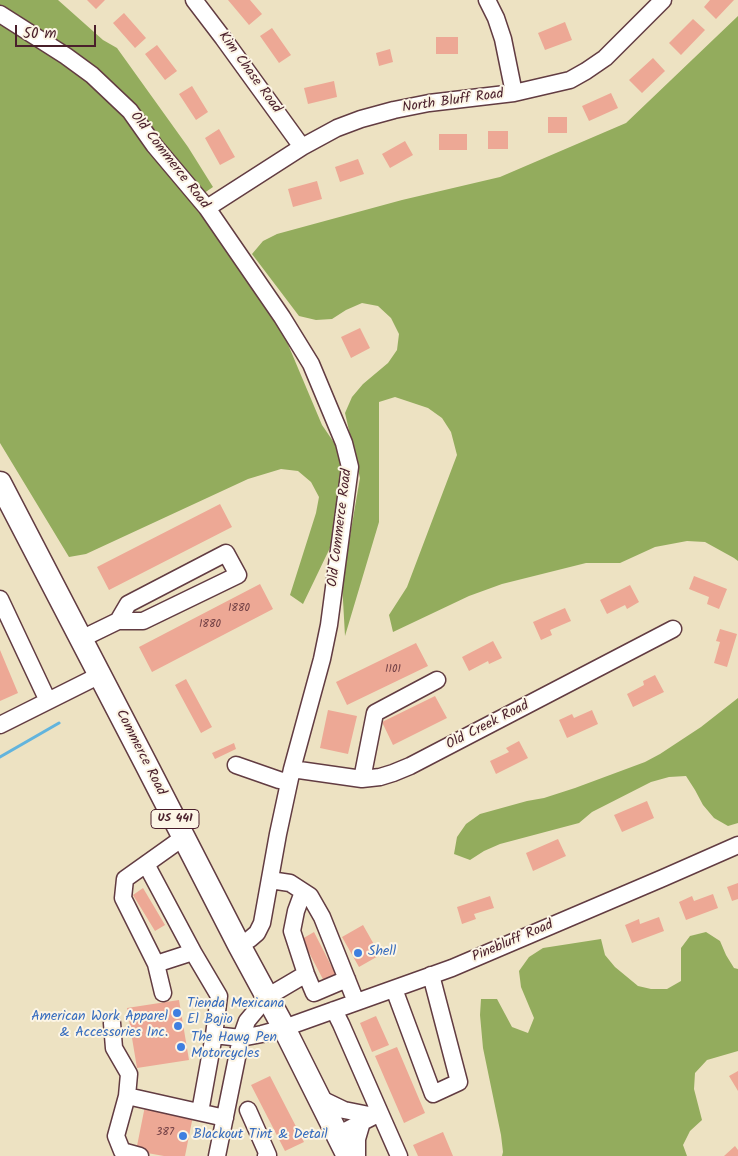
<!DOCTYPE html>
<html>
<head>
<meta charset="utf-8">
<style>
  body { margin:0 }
  #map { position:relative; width:738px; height:1156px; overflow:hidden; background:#ede2c2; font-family:Kalam,sans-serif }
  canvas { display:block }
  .scale { position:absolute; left:15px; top:25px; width:81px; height:22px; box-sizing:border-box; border:2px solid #4a1f2b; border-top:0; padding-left:6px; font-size:15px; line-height:18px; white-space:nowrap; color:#4a1f2b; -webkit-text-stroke:4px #fcf5e5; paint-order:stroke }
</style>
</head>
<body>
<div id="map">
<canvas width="738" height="1156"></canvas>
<div class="scale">50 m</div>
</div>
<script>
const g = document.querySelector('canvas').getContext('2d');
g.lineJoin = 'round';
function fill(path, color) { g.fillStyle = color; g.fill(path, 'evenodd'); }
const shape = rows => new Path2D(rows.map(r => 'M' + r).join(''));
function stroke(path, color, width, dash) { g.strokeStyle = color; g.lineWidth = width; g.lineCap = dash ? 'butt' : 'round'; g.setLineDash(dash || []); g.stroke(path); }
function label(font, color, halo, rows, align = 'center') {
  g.font = font + ' Kalam,sans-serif'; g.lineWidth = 4; g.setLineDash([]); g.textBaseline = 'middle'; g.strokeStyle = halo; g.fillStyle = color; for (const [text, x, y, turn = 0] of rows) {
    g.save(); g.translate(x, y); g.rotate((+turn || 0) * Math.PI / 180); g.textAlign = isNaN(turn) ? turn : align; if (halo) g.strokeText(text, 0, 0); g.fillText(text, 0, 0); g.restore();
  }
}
const forest = shape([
  [0,0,58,0,103,40,117,48,188,147,213,187,194,200,279,323,322,425,337,447,341,463,345,495,340,527,303,604,290,595,316,513,319,497,311,482,298,471,281,469,248,479,86,554,69,557,0,443],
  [738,16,738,561,734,558,705,542,687,541,655,547,620,563,586,563,502,584,469,596,393,632,389,615,407,587,457,455,451,432,442,418,428,408,395,397,379,402,379,522,345,636,342,582,360,478,345,413,352,397,363,384,388,363,397,350,399,334,391,318,378,306,362,303,346,310,332,319,316,320,299,316,252,254,263,241,277,234,402,200,500,177,626,123],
  [738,698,738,823,728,826,714,818,703,805,695,790,686,776,669,777,651,782,592,812,579,823,500,844,484,851,470,860,454,854,457,837,466,824,480,814,527,801,544,798,575,788,645,762,660,754,701,727],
  [706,932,720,941,726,955,734,968,738,969,738,1051,707,1060,695,1073,694,1089,702,1120,690,1131,683,1145,687,1156,502,1156,503,1152,501,1135,483,1048,480,1015,481,999,497,999,512,1027,528,1033,534,1018,521,987,519,971,529,957,543,948,601,939,605,955,615,967,638,986,651,989,667,989,681,981,681,948,690,936]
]);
const stream = shape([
  [0,757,59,723]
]);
const building = shape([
  [87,0,105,0,96,9],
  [228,0,250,0,262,14,249,25],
  [710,0,734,0,716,19,704,7],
  [124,13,146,38,135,48,113,23],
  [693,19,705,30,681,55,669,43],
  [565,22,572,40,545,50,538,33],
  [272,28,291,55,279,63,260,36],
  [436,37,458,37,458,54,436,54],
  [157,45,177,71,165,80,145,54],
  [390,49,393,62,379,66,376,53],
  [653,58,665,71,642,93,629,80],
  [334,81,337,97,308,104,304,88],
  [192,86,208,112,196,120,179,94],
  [611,93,618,108,589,121,582,106],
  [548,117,567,117,567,133,548,133],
  [219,129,235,157,220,165,205,138],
  [488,131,508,131,508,149,488,149],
  [439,134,467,134,467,150,439,150],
  [405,141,413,155,390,168,382,154],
  [358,159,364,174,340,182,335,167],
  [317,181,322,199,293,207,288,189],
  [360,328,370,348,351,358,341,337],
  [220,504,232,527,109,590,97,567],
  [694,576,727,589,719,609,707,604,709,597,689,589],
  [260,584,273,609,152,672,139,647],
  [630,585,639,602,627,609,625,605,607,614,600,600],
  [565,608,571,621,550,630,552,635,541,640,533,622],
  [720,629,737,634,727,667,714,663,720,642,716,641],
  [493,641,502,658,489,664,488,661,469,671,462,657],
  [416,643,428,666,347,705,336,682],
  [0,650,18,693,0,701],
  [655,675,664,692,633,707,627,694,644,685,643,681],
  [186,679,212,727,201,733,175,685],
  [435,696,447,718,393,745,382,722],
  [328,710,357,716,348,754,320,748],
  [592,710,598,724,567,738,559,720,572,714,574,718],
  [519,741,528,758,496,774,490,761,509,752,506,748],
  [234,743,236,749,215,759,212,753],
  [647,801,654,818,622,832,614,815],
  [558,839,566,856,533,871,526,853],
  [738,883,738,899,732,901,727,887],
  [143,888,165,925,155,931,133,895],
  [713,894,718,908,686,920,679,902,692,896,694,901],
  [490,896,494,908,474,914,476,919,462,924,457,907],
  [659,917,664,931,632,943,625,925,639,919,640,924],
  [363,925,380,955,359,967,342,937],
  [314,932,339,981,327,987,302,939],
  [179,1000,189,1060,137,1068,127,1008],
  [376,1016,389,1045,372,1052,360,1023],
  [397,1047,425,1113,404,1123,375,1056],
  [738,1071,738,1091,729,1076],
  [270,1076,304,1142,285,1151,251,1085],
  [145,1106,193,1116,185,1156,164,1156,136,1151],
  [443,1132,453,1156,418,1156,413,1145],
  [735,1146,738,1150,738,1156,724,1156]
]);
const minor = shape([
  [194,0,223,38,302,147],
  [487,0,496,18,503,39,514,93],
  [0,14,66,56,92,75,130,111,154,145,207,208,282,317,311,364,344,443,350,467,329,625,322,659,292,769,278,834,262,923,257,933,250,939,239,945],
  [207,208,302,147,337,128,361,119,394,110,429,103,514,93,570,80,586,71,605,58,663,0],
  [0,599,48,701],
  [81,639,118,621,128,604,226,553,238,575,143,621,118,621],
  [0,725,100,675],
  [236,765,279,780,289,782],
  [292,769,362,779,380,777,393,773,410,766,673,629],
  [362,779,375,713,437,680],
  [146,864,193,952],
  [270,880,290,883,310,896,322,917,356,1002],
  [303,892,296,911,292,931,306,974,314,993,347,979],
  [156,964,123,898,125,879,184,837],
  [394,989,433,1094,459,1082,431,975],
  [163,993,156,964,193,952,219,996,214,1035],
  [334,1010,341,1024,380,1113],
  [112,1023,114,1048,129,1074,127,1096,116,1136,122,1151,140,1156],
  [127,1096,225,1118],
  [319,1098,344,1110,374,1116],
  [248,1110,268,1155,266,1156],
  [200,1112,214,1035,241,1038,262,1034,284,1028,452,968,663,878,738,845],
  [337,1135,380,1113,399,1156],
  [217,1156,241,1038,247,1021,267,997,306,974],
  [357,1156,357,1139,362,1122]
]);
const highway = shape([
  [0,483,145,762,239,945,284,1028,348,1156]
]);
const markers = [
  [358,953,5,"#3f7fe0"],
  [177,1013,5,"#3f7fe0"],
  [178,1026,5,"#3f7fe0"],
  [181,1047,5,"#3f7fe0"],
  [183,1136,5,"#3f7fe0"]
];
const numberNames = [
  ["1880",239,609],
  ["1880",210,625],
  ["1101",393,670],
  ["387",165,1133]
];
const shields = [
  [175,819,48]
];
const shieldNames = [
  ["US 441",175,819]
];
const streetNames = [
  ["Kim Chase Road",249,73,54],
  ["North Bluff Road",453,102,-8],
  ["Old Commerce Road",169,161,52],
  ["Old Commerce Road",341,528,-83],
  ["Old Creek Road",488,726,-27],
  ["Commerce Road",140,753,63],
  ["Pinebluff Road",513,942,-23]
];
const shopNames = [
  ["Shell",368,953],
  ["Tienda Mexicana",187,1005],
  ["El Bajio",187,1021],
  ["American Work Apparel",168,1018,"right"],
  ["& Accessories Inc.",168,1034,"right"],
  ["The Hawg Pen",191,1039],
  ["Motorcycles",191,1055],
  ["Blackout Tint & Detail",193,1136]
];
fill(forest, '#93ac5d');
stroke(stream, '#62b4dd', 3);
fill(building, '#eda895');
stroke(minor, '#623c42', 19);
stroke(highway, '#623c42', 25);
stroke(minor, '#fff', 16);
stroke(highway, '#fff', 22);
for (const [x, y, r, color] of markers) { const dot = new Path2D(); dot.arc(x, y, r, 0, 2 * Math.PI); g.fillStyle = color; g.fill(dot); stroke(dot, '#fcf5e5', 2); }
label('11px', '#734146', null, numberNames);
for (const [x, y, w] of shields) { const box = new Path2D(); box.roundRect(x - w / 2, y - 9.5, w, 19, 4); g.fillStyle = '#fcf5e5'; g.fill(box); stroke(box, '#4a1f2b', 1); }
label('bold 12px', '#4a1f2b', null, shieldNames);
label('14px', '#4a1f2b', '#fcf5e5', streetNames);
label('14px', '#366cbe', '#fcf5e5', shopNames, 'left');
</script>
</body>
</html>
